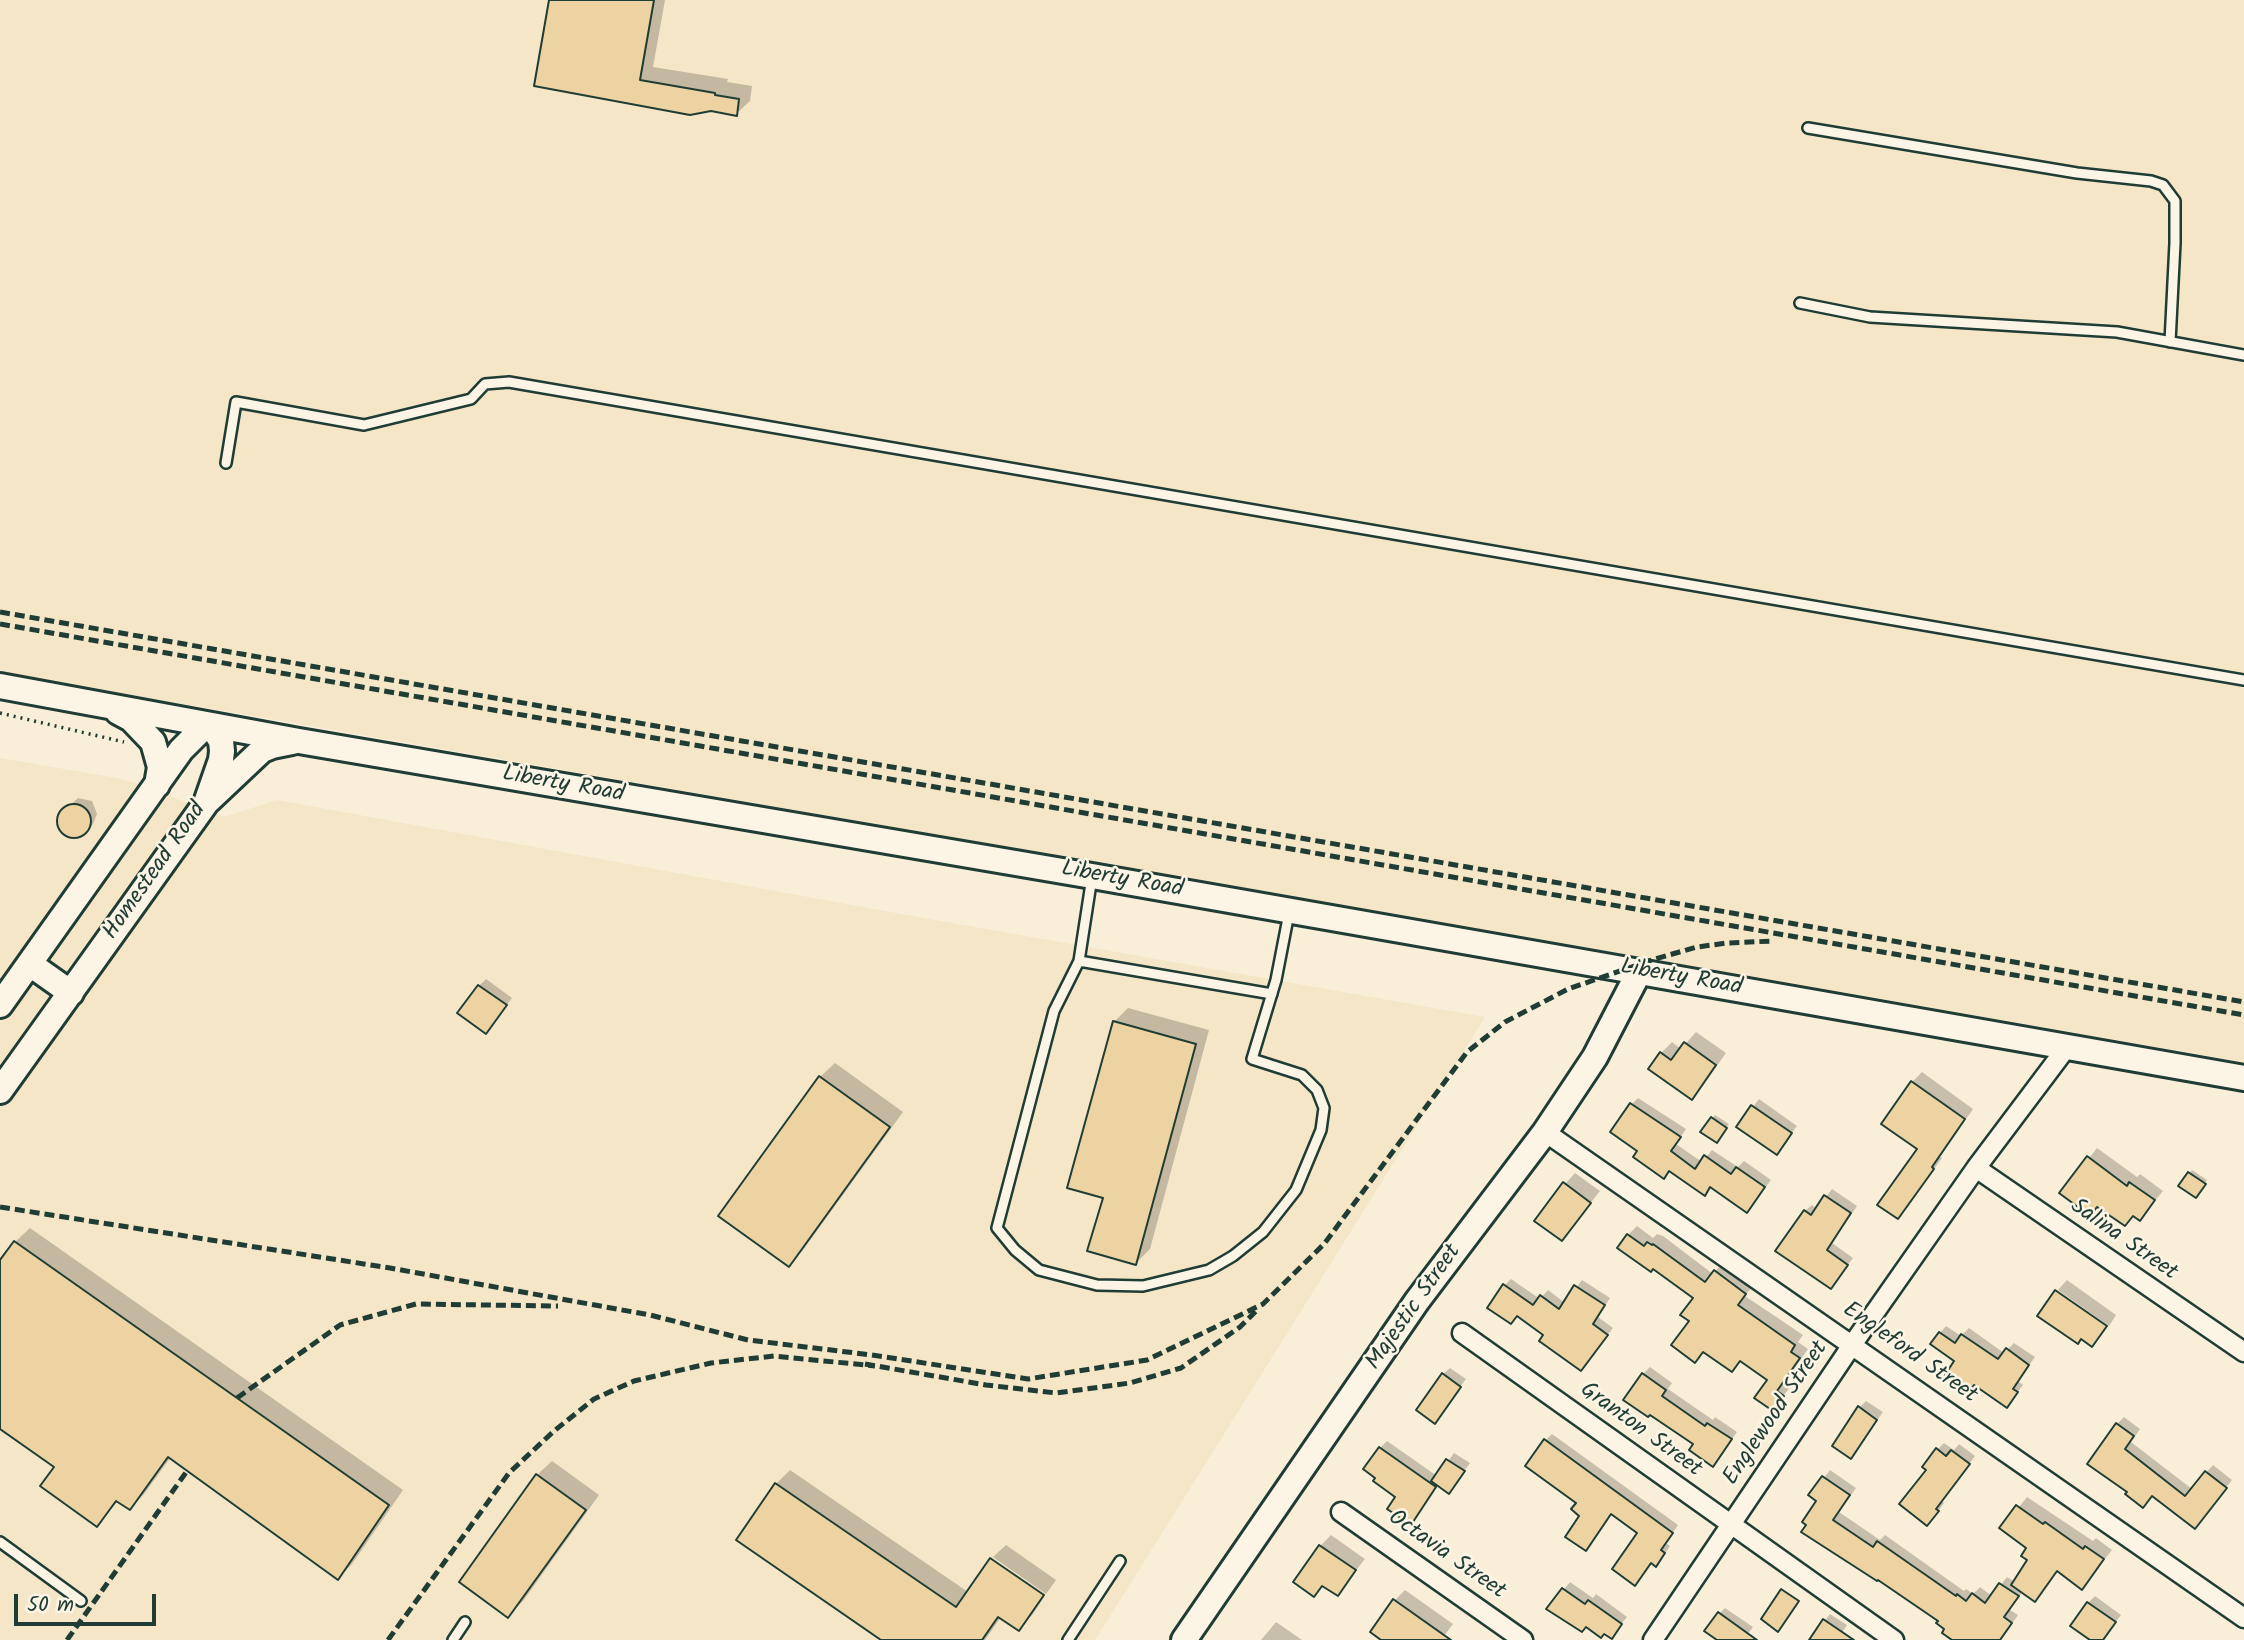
<!DOCTYPE html>
<html>
<head>
<meta charset="utf-8">
<style>
  body { margin:0 }
  #map { position:relative; width:2244px; height:1640px; overflow:hidden; background:#f9eed8; font-family:Kalam,sans-serif }
  canvas { display:block }
  .scale { position:absolute; left:14px; top:1594px; width:142px; height:32px; box-sizing:border-box; border:4px solid #1f3d34; border-top:0; padding-left:9px; font-size:21px; line-height:24px; white-space:nowrap; color:#1f3d34; -webkit-text-stroke:5px #fcf5e5; paint-order:stroke }
</style>
</head>
<body>
<div id="map">
<canvas width="2244" height="1640"></canvas>
<div class="scale">50 m</div>
</div>
<script>
const g = document.querySelector('canvas').getContext('2d');
g.lineJoin = 'round';
function fill(path, color) { g.fillStyle = color; g.fill(path, 'evenodd'); }
const shape = rows => new Path2D(rows.map(r => 'M' + r).join(''));
function stroke(path, color, width, dash) { g.strokeStyle = color; g.lineWidth = width; g.lineCap = dash ? 'butt' : 'round'; g.setLineDash(dash || []); g.stroke(path); }
function label(font, color, halo, rows, align = 'center') {
  g.font = font + ' Kalam,sans-serif'; g.lineWidth = 5; g.setLineDash([]); g.textBaseline = 'middle'; g.strokeStyle = halo; g.fillStyle = color; for (const [text, x, y, turn = 0] of rows) {
    g.save(); g.translate(x, y); g.rotate((+turn || 0) * Math.PI / 180); g.textAlign = isNaN(turn) ? turn : align; if (halo) g.strokeText(text, 0, 0); g.fillText(text, 0, 0); g.restore();
  }
}
const built = shape([
  [0,0,2244,0,2244,1062,0,672],
  [0,758,117,778,138,784,224,817,277,800,907,915,1485,1017,1095,1640,0,1640]
]);
const shadow = shape([
  [551,0,665,0,653,67,728,79,727,82,752,86,750,101,736,114,536,85],
  [78,798,92,801,97,814,93,824,85,831,75,836,65,833,59,824,60,815],
  [486,979,512,998,486,1032,479,986],
  [1128,1008,1209,1030,1150,1249,1136,1263,1105,1196,1114,1022],
  [1696,1032,1726,1053,1702,1087,1692,1097,1661,1053,1672,1042,1681,1049],
  [835,1063,903,1112,803,1250,789,1265,820,1077],
  [1922,1072,1973,1109,1940,1157,1942,1158,1907,1207,1897,1217,1919,1149,1883,1124,1912,1082],
  [1638,1098,1686,1129,1676,1144,1702,1162,1712,1150,1738,1167,1744,1161,1771,1180,1753,1204,1747,1211,1712,1186,1705,1193,1671,1170,1664,1176,1639,1151,1631,1105],
  [1759,1099,1797,1126,1776,1153,1738,1127],
  [1715,1115,1729,1124,1719,1138,1703,1132],
  [2097,1148,2137,1177,2140,1174,2163,1191,2140,1219,2134,1215,2125,1224,2098,1205,2062,1192],
  [2192,1170,2207,1180,2198,1193,2181,1186],
  [1575,1173,1600,1191,1562,1239,1565,1184],
  [1832,1189,1857,1206,1832,1243,1853,1258,1831,1287,1805,1211,1812,1205,1817,1209],
  [1637,1226,1653,1238,1657,1234,1663,1236,1713,1274,1724,1262,1754,1284,1745,1296,1803,1335,1798,1342,1808,1349,1785,1382,1791,1386,1773,1409,1770,1380,1741,1360,1731,1370,1691,1321,1695,1298,1628,1235],
  [30,1228,403,1490,352,1564,338,1578,171,1457,144,1494,130,1508,119,1500,97,1525,56,1466,0,1427,0,1263,15,1242],
  [1511,1279,1540,1299,1548,1290,1565,1303,1582,1280,1610,1298,1598,1317,1613,1328,1581,1369,1546,1335,1518,1315,1511,1322,1505,1285],
  [2067,1280,2116,1315,2109,1326,2058,1290],
  [1946,1326,1961,1336,1969,1328,2004,1353,2014,1343,2035,1357,2018,1381,2023,1385,2007,1406,1957,1361,1940,1333],
  [1650,1367,1672,1383,1668,1389,1713,1420,1715,1417,1737,1432,1713,1465,1696,1443,1650,1413,1643,1374],
  [1450,1368,1466,1379,1435,1421,1443,1374],
  [1866,1401,1883,1412,1851,1457,1859,1408],
  [2124,1417,2140,1429,2131,1442,2192,1489,2213,1465,2232,1480,2201,1520,2153,1495,2128,1493,2117,1424],
  [1552,1434,1678,1525,1666,1543,1670,1546,1662,1558,1640,1532,1612,1512,1582,1515,1578,1502,1546,1440],
  [1387,1441,1437,1476,1454,1453,1470,1463,1449,1491,1439,1484,1410,1523,1380,1448],
  [1944,1443,1954,1450,1959,1444,1975,1456,1942,1501,1944,1503,1934,1517,1928,1470,1937,1450],
  [552,1461,599,1495,523,1601,508,1616,537,1475],
  [790,1470,968,1592,992,1559,1044,1597,1032,1615,1018,1629,1001,1617,985,1640,884,1640,738,1539,776,1484],
  [1830,1470,1856,1488,1839,1512,1880,1540,1885,1535,1964,1591,1966,1589,1973,1594,1980,1587,1992,1596,2007,1577,2015,1582,2030,1560,2029,1548,2002,1528,2027,1497,2093,1541,2096,1538,2112,1550,2082,1587,2058,1570,2035,1600,2023,1591,2010,1610,2018,1615,2001,1640,1956,1640,1941,1621,1878,1578,1877,1579,1818,1500,1811,1495],
  [1331,1535,1365,1559,1337,1594,1324,1585,1314,1594,1296,1581,1320,1546],
  [1006,1545,1056,1580,1046,1594,993,1557],
  [1570,1582,1593,1598,1596,1594,1627,1617,1611,1637,1549,1608],
  [1405,1590,1453,1624,1441,1640,1384,1640,1394,1601],
  [2095,1596,2121,1615,2102,1640,2093,1640,2088,1603],
  [1725,1608,1753,1627,1743,1640,1720,1640,1719,1614],
  [1830,1614,1847,1625,1841,1634,1850,1640,1811,1640],
  [1276,1622,1302,1640,1261,1640]
]);
const building = shape([
  [549,0,654,0,640,80,715,93,715,95,739,99,737,116,711,111,690,115,534,86,549,0],
  '57 821a17 17 0 1 1 34 0a17 17 0 1 1-34 0Z',
  [478,985,507,1005,486,1034,457,1013,478,985],
  [1113,1021,1196,1044,1136,1265,1087,1251,1103,1198,1067,1188,1113,1021],
  [1684,1042,1716,1065,1692,1100,1648,1069,1660,1052,1671,1060,1684,1042],
  [819,1076,890,1127,789,1267,718,1216,819,1076],
  [1911,1081,1965,1119,1932,1167,1934,1169,1898,1219,1877,1205,1917,1149,1881,1124,1911,1081],
  [1630,1103,1681,1137,1671,1151,1695,1169,1704,1155,1731,1174,1736,1167,1765,1187,1747,1213,1710,1187,1705,1196,1669,1171,1664,1179,1633,1157,1637,1151,1610,1132,1630,1103],
  [1751,1105,1792,1133,1777,1155,1736,1127,1751,1105],
  [1711,1117,1727,1128,1717,1143,1700,1132,1711,1117],
  [2087,1156,2127,1186,2129,1182,2155,1200,2140,1221,2133,1216,2125,1226,2097,1207,2090,1216,2059,1193,2087,1156],
  [2188,1172,2206,1184,2196,1198,2178,1186,2188,1172],
  [1563,1182,1591,1203,1562,1241,1534,1221,1563,1182],
  [1824,1195,1851,1213,1827,1250,1848,1265,1831,1289,1775,1251,1804,1210,1811,1215,1824,1195],
  [1627,1234,1644,1246,1647,1242,1652,1245,1653,1244,1705,1282,1714,1270,1746,1294,1738,1305,1795,1345,1791,1352,1800,1358,1777,1391,1784,1396,1773,1411,1754,1398,1767,1380,1740,1361,1732,1372,1703,1352,1695,1363,1671,1345,1689,1321,1680,1315,1693,1298,1653,1269,1651,1272,1617,1248,1627,1234],
  [14,1241,389,1505,338,1580,168,1457,130,1510,116,1501,97,1527,40,1486,54,1467,0,1429,0,1260,14,1241],
  [1503,1284,1533,1305,1540,1295,1559,1309,1574,1285,1605,1305,1593,1324,1608,1335,1581,1371,1539,1341,1543,1335,1517,1316,1511,1324,1487,1308,1503,1284],
  [2055,1290,2107,1326,2092,1347,2081,1339,2078,1344,2037,1316,2055,1290],
  [1939,1332,1955,1343,1961,1334,1998,1359,2006,1348,2029,1365,2013,1389,2018,1392,2007,1408,1974,1385,1969,1392,1945,1375,1954,1361,1930,1344,1939,1332],
  [1442,1373,1461,1387,1435,1424,1416,1410,1442,1373],
  [1642,1373,1666,1390,1662,1396,1705,1426,1707,1423,1732,1439,1713,1467,1689,1450,1693,1444,1650,1415,1648,1417,1623,1400,1642,1373],
  [1858,1406,1877,1420,1851,1459,1832,1446,1858,1406],
  [2116,1423,2134,1436,2125,1449,2185,1496,2205,1471,2227,1488,2195,1529,2152,1496,2143,1508,2125,1494,2127,1492,2087,1464,2116,1423],
  [1544,1439,1673,1533,1661,1550,1665,1553,1656,1567,1651,1563,1635,1586,1612,1569,1637,1533,1611,1514,1586,1551,1565,1537,1579,1516,1571,1509,1576,1503,1525,1466,1544,1439],
  [1379,1447,1436,1487,1411,1525,1387,1509,1395,1497,1373,1481,1375,1478,1363,1469,1379,1447],
  [1936,1448,1946,1456,1951,1450,1970,1464,1936,1509,1939,1511,1927,1526,1899,1504,1926,1470,1922,1467,1936,1448],
  [1446,1459,1465,1471,1449,1494,1431,1481,1446,1459],
  [536,1474,586,1510,508,1618,459,1582,536,1474],
  [1822,1476,1850,1495,1833,1520,1873,1547,1877,1541,1956,1596,1957,1594,1966,1601,1972,1593,1985,1603,1999,1583,2019,1596,2004,1617,2012,1623,2000,1640,1952,1640,1942,1633,1944,1629,1936,1623,1938,1621,1878,1580,1877,1581,1801,1532,1806,1525,1802,1522,1816,1501,1808,1495,1822,1476],
  [775,1483,956,1607,990,1558,1044,1595,1019,1631,998,1617,982,1640,881,1640,736,1540,775,1483],
  [2016,1505,2043,1524,2045,1522,2083,1549,2085,1546,2104,1559,2082,1590,2057,1571,2035,1602,2011,1585,2027,1560,2021,1556,2026,1548,1999,1528,2016,1505],
  [1319,1545,1356,1570,1338,1596,1322,1586,1314,1597,1293,1582,1319,1545],
  [1562,1588,1585,1604,1588,1600,1622,1624,1612,1639,1604,1634,1601,1638,1586,1627,1582,1632,1546,1609,1562,1588],
  [1781,1589,1799,1601,1778,1632,1761,1619,1781,1589],
  [1393,1599,1451,1640,1381,1640,1370,1632,1393,1599],
  [2087,1602,2116,1622,2103,1640,2090,1640,2070,1626,2087,1602],
  [1718,1612,1757,1640,1717,1640,1704,1631,1718,1612],
  [1823,1619,1854,1640,1809,1640,1823,1619]
]);
const path = shape([
  [0,713,124,742]
]);
const lane = shape([
  [1808,128,2077,173,2151,181,2163,185,2175,201,2175,243,2170,342],
  [1800,303,1870,317,2117,332,2244,355],
  [226,463,236,402,364,425,471,399,485,384,509,382,2244,680],
  [1092,877,1079,961,1054,1011,997,1228,1015,1250,1039,1270,1097,1285,1143,1286,1209,1270,1233,1256,1263,1232,1296,1190,1321,1130,1324,1108,1317,1090,1302,1075,1252,1059,1276,980,1289,913],
  [1079,961,1272,994],
  [0,1542,81,1601],
  [453,1640,465,1622],
  [1068,1640,1120,1561]
]);
const street = shape([
  [1545,1132,2244,1618],
  [1976,1168,2244,1352],
  [1462,1333,1894,1640],
  [1341,1512,1523,1640],
  [1653,1640,1852,1345,1976,1168,2067,1047]
]);
const secondary = shape([
  [0,686,299,741,1092,876,2244,1078],
  [118,712,131,719,153,742,160,767,157,785],
  [209,800,262,750,272,746,292,742],
  [30,964,71,993],
  [0,1005,181,750,202,729,211,725],
  [0,1091,206,803,221,760,222,751,221,741,211,725],
  [1184,1640,1417,1301,1545,1132,1595,1057,1639,972]
]);
const rail = shape([
  [0,612,2244,1002],
  [0,624,2244,1015],
  [0,1207,390,1268,650,1315,748,1340,872,1355,1028,1379,1147,1360,1263,1304,1324,1244,1467,1052,1505,1022,1568,989,1655,959,1697,947,1727,943,1774,941],
  [865,1364,986,1385,1056,1393,1130,1383,1181,1368,1240,1327,1256,1311],
  [237,1398,340,1325,416,1304,558,1306],
  [67,1640,187,1471],
  [388,1640,509,1473,554,1431,594,1399,634,1381,711,1363,774,1356,875,1366]
]);
const streetNames = [
  ["Liberty Road",563,786,10],
  ["Homestead Road",156,872,-55],
  ["Liberty Road",1122,881,10],
  ["Liberty Road",1681,979,10],
  ["Salina Street",2123,1241,35],
  ["Majestic Street",1415,1308,-55],
  ["Engleford Street",1909,1354,35],
  ["Englewood Street",1777,1414,-56],
  ["Granton Street",1640,1431,36],
  ["Octavia Street",1446,1556,35]
];
fill(built, '#f5e6c8');
fill(shadow, '#0003');
fill(building, '#edd3a2');
stroke(building, '#1f3d34', 2);
stroke(lane, '#1f3d34', 14);
stroke(street, '#1f3d34', 23);
stroke(secondary, '#1f3d34', 30);
stroke(path, '#1f3d34', 3.5, [2, 5]);
stroke(lane, '#fcf5e5', 9);
stroke(street, '#fcf5e5', 18);
stroke(secondary, '#fcf5e5', 24);
stroke(rail, '#1f3d34', 5, [10, 5]);
label('23px', '#1f3d34', '#fcf5e5', streetNames);
</script>
</body>
</html>
